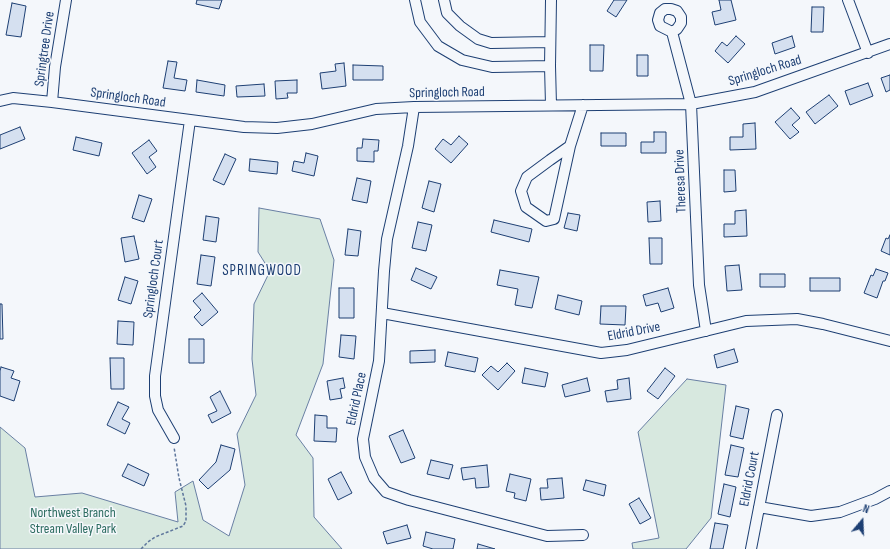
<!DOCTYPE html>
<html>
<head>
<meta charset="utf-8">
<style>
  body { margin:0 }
  #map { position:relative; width:890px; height:549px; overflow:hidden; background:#f4f7fb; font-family:"Sofia Sans Condensed",sans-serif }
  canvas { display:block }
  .north { position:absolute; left:842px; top:501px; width:40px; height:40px; -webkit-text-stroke:3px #f4f7fb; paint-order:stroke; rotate:19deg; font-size:11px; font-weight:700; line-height:16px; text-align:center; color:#1d3f73 }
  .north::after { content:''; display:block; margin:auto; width:14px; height:18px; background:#1d3f73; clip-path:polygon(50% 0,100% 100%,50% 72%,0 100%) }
</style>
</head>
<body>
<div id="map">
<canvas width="890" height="549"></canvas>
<div class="north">N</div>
</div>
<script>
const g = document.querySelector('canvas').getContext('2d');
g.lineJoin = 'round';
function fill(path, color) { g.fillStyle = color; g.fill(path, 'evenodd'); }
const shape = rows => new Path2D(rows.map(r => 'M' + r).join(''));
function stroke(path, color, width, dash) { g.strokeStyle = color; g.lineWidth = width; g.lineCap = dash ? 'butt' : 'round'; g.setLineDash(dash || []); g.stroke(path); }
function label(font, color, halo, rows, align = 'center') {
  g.font = font + ' "Sofia Sans Condensed",sans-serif'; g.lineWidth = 3; g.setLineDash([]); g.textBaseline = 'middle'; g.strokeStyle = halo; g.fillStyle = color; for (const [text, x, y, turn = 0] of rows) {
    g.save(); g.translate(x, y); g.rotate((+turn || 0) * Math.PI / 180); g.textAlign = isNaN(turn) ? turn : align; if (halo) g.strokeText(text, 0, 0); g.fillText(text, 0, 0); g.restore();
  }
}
const green = shape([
  [259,208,320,219,334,260,323,364,296,435,313,458,314,517,342,549,0,549,0,427,25,448,35,497,82,493,178,522,175,492,193,481,203,520,229,536,245,485,237,434,256,395,252,359,254,304,270,271,258,252,259,208],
  [687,379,726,385,711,518,686,549,633,549,632,543,659,538,638,432,687,379]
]);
const building = shape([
  [197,0,222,0,219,9,196,4,197,0],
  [614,0,627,0,616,17,607,11,614,0],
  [719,0,731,0,736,20,715,25,712,12,721,10,719,0],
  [12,3,26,6,21,37,6,35,12,3],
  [812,7,824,7,823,32,811,32,812,7],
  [736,36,745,44,728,63,715,51,722,42,727,46,736,36],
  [792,36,795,47,775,54,772,43,792,36],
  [590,45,604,45,603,71,590,71,590,45],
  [637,55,648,55,648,76,637,76,637,55],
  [168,61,177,62,174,78,187,80,185,91,163,88,168,61],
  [344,63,346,86,322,89,320,73,336,71,335,64,344,63],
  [353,65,383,66,383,80,353,80,353,65],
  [890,75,890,90,886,92,881,78,890,75],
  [197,80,225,85,224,96,196,92,197,80],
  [297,80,297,93,287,93,288,98,276,99,275,81,297,80],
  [868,83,873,96,850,105,845,91,868,83],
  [264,84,265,96,237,97,236,86,264,84],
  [829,95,838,106,815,124,806,112,829,95],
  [791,108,800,118,792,125,799,132,790,139,775,122,791,108],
  [755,123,756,149,730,150,730,137,743,137,743,124,755,123],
  [20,127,25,139,0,149,0,135,20,127],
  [654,132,666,132,666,153,641,153,641,142,654,142,654,132],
  [601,133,626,133,626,146,601,146,601,133],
  [459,136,468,144,451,163,435,149,443,139,451,145,459,136],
  [76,137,102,143,99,156,73,150,76,137],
  [363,139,379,140,378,151,374,151,374,162,357,161,357,148,362,148,363,139],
  [149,140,157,151,149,157,156,167,147,174,132,153,149,140],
  [306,153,318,156,314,176,292,171,294,161,304,163,306,153],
  [225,154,236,159,224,185,213,180,225,154],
  [250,159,278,162,277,174,249,171,250,159],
  [724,170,735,170,736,191,724,192,724,170],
  [357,178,371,181,367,203,352,200,357,178],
  [429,181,441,184,434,212,422,208,429,181],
  [139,195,152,199,144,222,132,218,139,195],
  [660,201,661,221,648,222,647,202,660,201],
  [746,210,747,236,724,237,724,224,735,224,735,211,746,210],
  [568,213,580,215,577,231,564,228,568,213],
  [206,216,219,218,216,242,203,240,206,216],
  [494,220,532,229,529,242,491,232,494,220],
  [418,222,432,225,426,251,412,248,418,222],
  [348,229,361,231,358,256,345,255,348,229],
  [890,235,890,255,881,251,886,238,888,239,890,235],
  [134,236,139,259,125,262,121,238,134,236],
  [649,238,662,238,662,264,650,264,649,238],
  [201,255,215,257,211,286,197,284,201,255],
  [739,265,742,290,727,291,725,266,739,265],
  [416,268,437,277,431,289,411,280,416,268],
  [876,269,888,273,885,281,883,281,877,298,864,293,871,275,873,276,876,269],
  [500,270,539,277,532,308,515,305,518,289,497,285,500,270],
  [760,274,785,274,785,287,760,287,760,274],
  [125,277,138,281,131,304,118,300,125,277],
  [810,278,840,278,840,291,810,291,810,278],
  [339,288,354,288,354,318,339,318,339,288],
  [668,288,674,308,661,312,658,303,646,306,643,295,668,288],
  [202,293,218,312,202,326,194,317,201,310,193,301,202,293],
  [558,295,582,301,579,315,555,309,558,295],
  [0,304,2,304,3,339,0,339,0,304],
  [601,306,626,306,625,325,600,324,601,306],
  [118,321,134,322,133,345,117,344,118,321],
  [341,335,356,336,354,359,339,357,341,335],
  [189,339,204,339,204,363,189,363,189,339],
  [734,349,738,362,717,368,714,355,734,349],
  [435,350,435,362,410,363,410,351,435,350],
  [448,352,478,358,475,372,445,366,448,352],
  [110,358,124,358,124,389,111,389,110,358],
  [507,363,515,371,498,390,482,375,491,366,498,372,507,363],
  [1,367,14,371,11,378,20,381,14,401,0,396,0,371,1,367],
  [525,368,548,373,545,387,522,383,525,368],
  [665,368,675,376,658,399,647,391,665,368],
  [343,378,345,388,340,389,342,398,330,400,327,381,343,378],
  [587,378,590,391,565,397,562,385,587,378],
  [629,378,631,399,607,402,605,391,618,389,617,380,629,378],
  [220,391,231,413,212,423,208,415,217,411,210,397,220,391],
  [118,402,129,407,122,419,130,423,125,434,107,425,118,402],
  [736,406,749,409,743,439,730,436,736,406],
  [315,415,327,416,327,428,337,428,336,442,314,441,315,415],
  [403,430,415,458,401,463,389,436,403,430],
  [221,445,235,449,230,470,208,489,199,480,216,462,221,445],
  [731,445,744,448,738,477,725,475,731,445],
  [431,460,453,465,449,479,427,474,431,460],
  [128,464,149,474,144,486,122,476,128,464],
  [487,465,489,487,476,488,475,478,463,480,461,468,487,465],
  [341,472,352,493,338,500,328,479,341,472],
  [510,474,531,479,526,501,514,498,515,493,506,491,510,474],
  [562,478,564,498,541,500,540,488,548,488,547,479,562,478],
  [586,480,606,485,604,496,583,490,586,480],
  [724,484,736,487,730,517,718,514,724,484],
  [639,498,651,518,640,524,629,504,639,498],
  [715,523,728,525,723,549,710,549,715,523],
  [407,525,411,538,387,544,383,532,407,525],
  [426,532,455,539,453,549,433,549,423,546,426,532],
  [478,544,495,549,477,549,478,544]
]);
const path = shape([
  [141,549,148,542,155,537,183,526,186,521,186,506,179,478,174,447]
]);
const minor = shape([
  [415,0,420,22,438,46,462,60,492,67,550,66,551,105],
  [444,0,447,13,460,26,478,39,491,43,550,42],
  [848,0,868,53],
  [672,32,660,26,658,20,660,13,665,9,671,9,677,11,681,17,681,23,677,29,672,32,691,104,699,285,706,331],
  [550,66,551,0],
  [0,101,13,98,52,102,244,127,277,128,312,124,376,109,414,107,691,104,755,92,890,44],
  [52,102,55,67,66,0],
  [414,107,408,146,387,239,384,271,379,361,363,439,365,457,374,478,386,492,409,500,547,536,583,535],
  [570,146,554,219,546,221,526,207,521,191,527,177,550,160,570,146,583,105],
  [382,313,601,353,627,350,746,321,797,319,823,324,890,341],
  [174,438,158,410,155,396,155,376,190,120],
  [759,507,811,516,840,512,875,499,890,491],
  [751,549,777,415]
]);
const streetNames = [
  ["Springtree Drive",45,49,-82],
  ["Springloch Road",765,71,-17],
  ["Springloch Road",447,93,-1],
  ["Springloch Road",128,98,8],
  ["Theresa Drive",681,181,-92],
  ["Springloch Court",154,279,-82],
  ["Eldrid Drive",634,332,-11],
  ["Eldrid Place",357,399,-78],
  ["Eldrid Court",750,479,-79]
];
const parkNames = [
  ["Northwest Branch",73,513],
  ["Stream Valley Park",73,529]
];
const neighbourhoodNames = [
  ["SPRINGWOOD",262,271]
];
fill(green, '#d7e8df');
stroke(green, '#687fa3', 1);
fill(building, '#d5e0f0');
stroke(building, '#1d3f73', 1);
stroke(minor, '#1d3f73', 12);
stroke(path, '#5e769c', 1.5, [3, 2]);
stroke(minor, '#f4f7fb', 10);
label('14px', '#1d3f73', '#f4f7fb', streetNames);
label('14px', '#2c6c60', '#f4f7fb', parkNames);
g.letterSpacing = '1px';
label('15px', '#1d3f73', '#f4f7fb', neighbourhoodNames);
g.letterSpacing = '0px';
</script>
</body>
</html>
